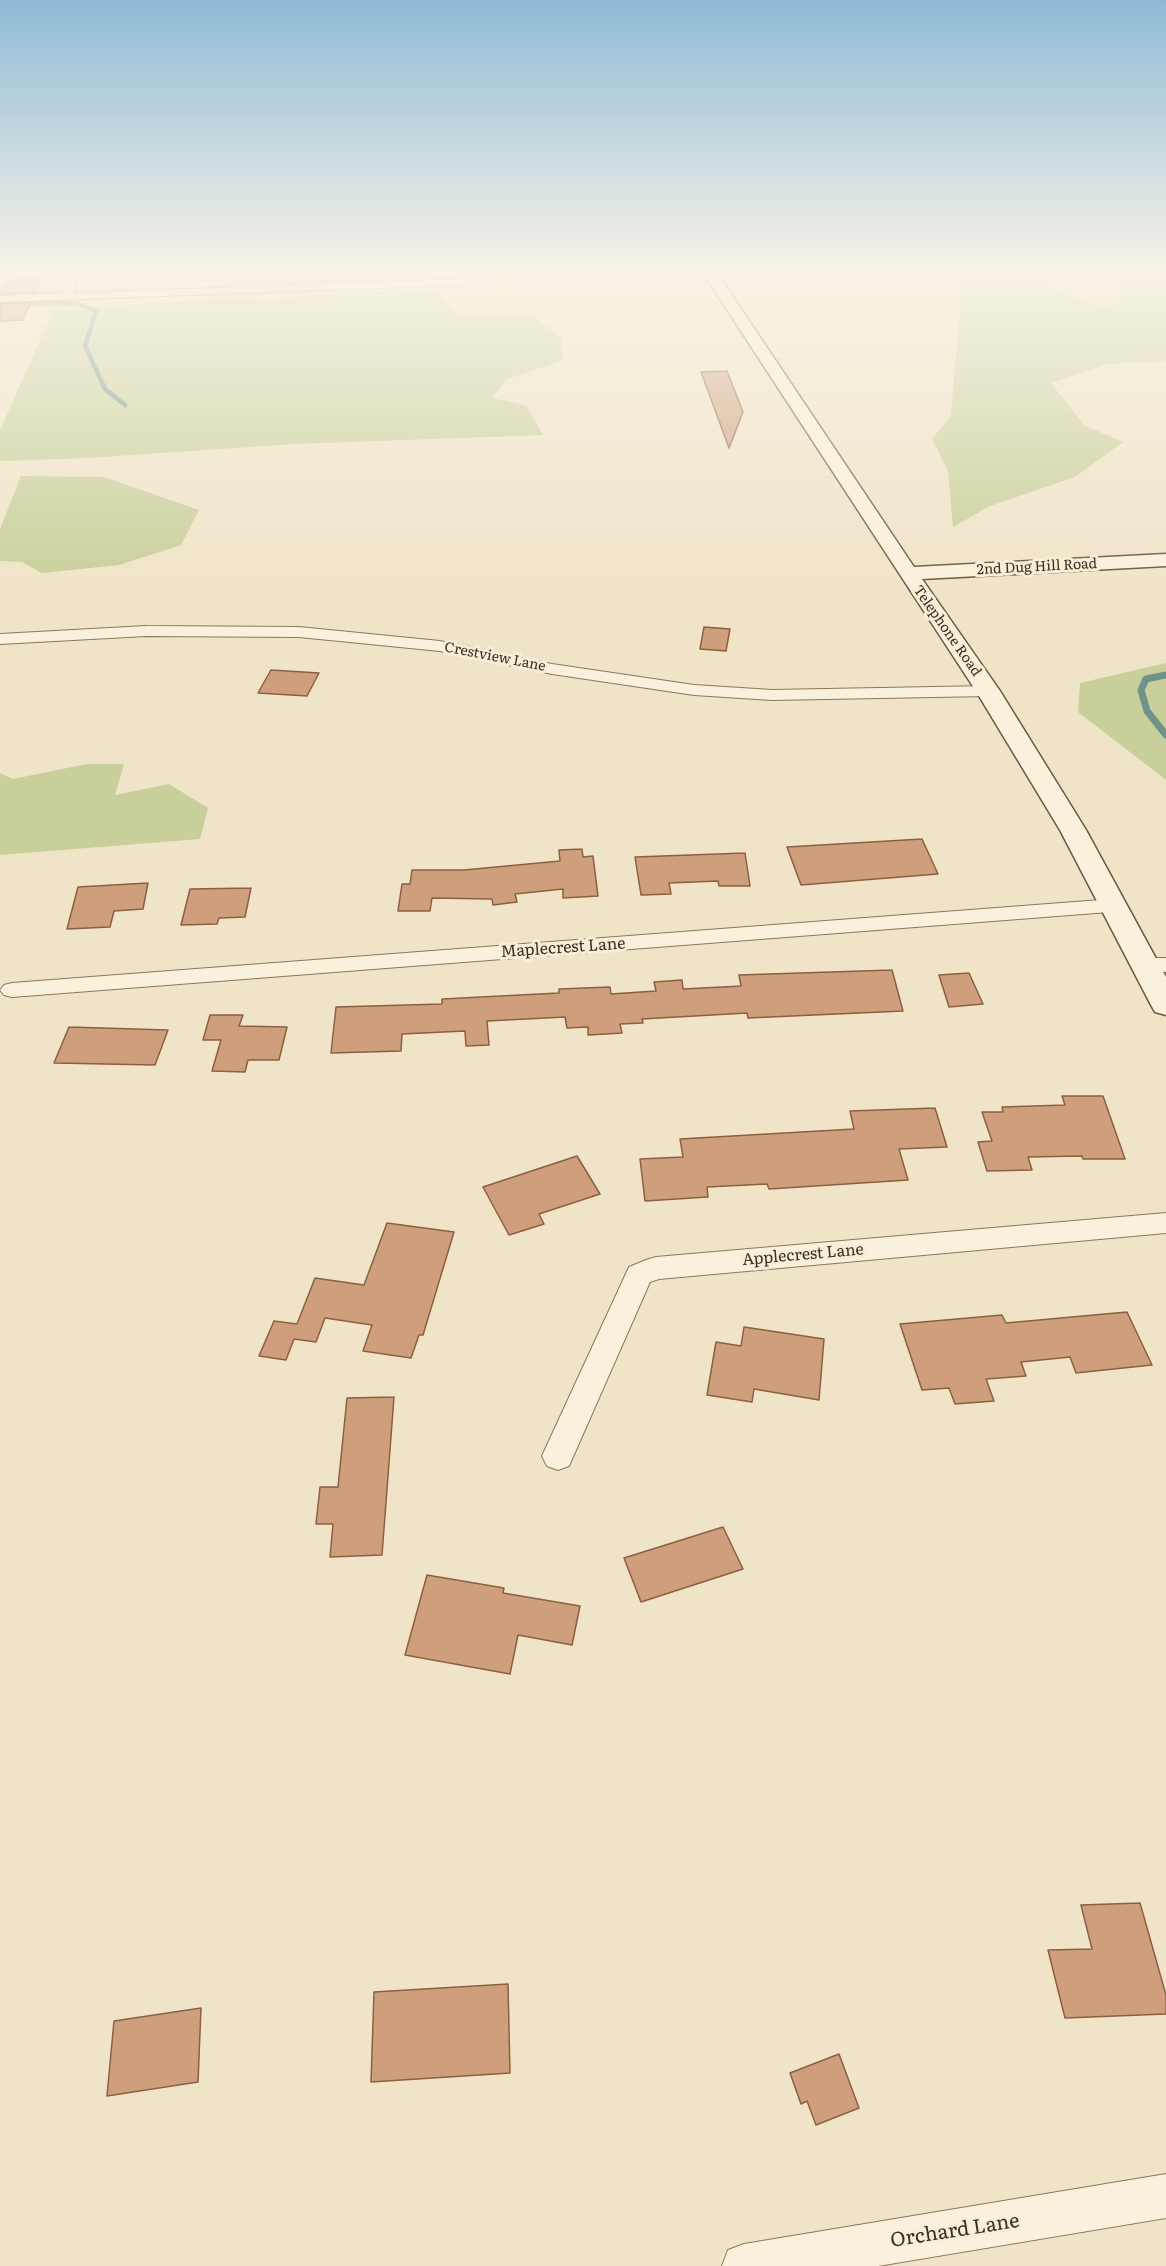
<!DOCTYPE html>
<html>
<head>
<meta charset="utf-8">
<style>
  body { margin:0 }
  canvas { display:block; background:#f0e4c8 }
</style>
</head>
<body>
<canvas width="1166" height="2266"></canvas>
<script>
const g = document.querySelector('canvas').getContext('2d');
g.lineJoin = 'round';
function fill(path, color) { g.fillStyle = color; g.fill(path, 'evenodd'); }
const shape = rows => new Path2D(rows.map(r => 'M' + r).join(''));
function stroke(path, color, width, dash) { g.strokeStyle = color; g.lineWidth = width; g.lineCap = dash ? 'butt' : 'round'; g.setLineDash(dash || []); g.stroke(path); }
function label(font, color, halo, rows, align = 'center') {
  g.font = font + ' Literata,serif'; g.lineWidth = 6; g.setLineDash([]); g.textBaseline = 'middle'; g.strokeStyle = halo; g.fillStyle = color; for (const [text, x, y, turn = 0] of rows) {
    g.save(); g.translate(x, y); g.rotate((+turn || 0) * Math.PI / 180); g.textAlign = isNaN(turn) ? turn : align; if (halo) g.strokeText(text, 0, 0); g.fillText(text, 0, 0); g.restore();
  }
}
const green = shape([
  [233,270,432,270,434,280,232,288],
  [963,270,1019,270,1051,288,1104,309,1123,301,1116,278,1108,270,1166,270,1166,361,1109,364,1051,383,1084,425,1123,442,1075,477,990,506,953,527,948,471,932,439,951,416],
  [436,290,457,316,534,316,561,338,562,361,507,379,492,398,526,405,543,435,294,444,88,458,0,461,0,430,53,311,218,298,276,299,331,293],
  [21,476,104,477,199,510,181,545,119,565,42,573,22,562,0,561,0,529],
  [1166,663,1166,780,1078,712,1080,683],
  [87,764,124,764,115,795,169,784,208,808,200,839,0,855,0,773,13,779]
]);
const streamFar1 = shape([
  [0,304,76,303,96,311,85,346,105,389,125,405]
]);
const stream = shape([
  [1166,675,1146,679,1141,690,1147,711,1166,735]
]);
const building = shape([
  [11,280,40,280,35,292,0,294,0,290,11,280],
  [30,303,23,320,0,321,0,304,30,303],
  [727,371,743,412,729,448,701,372,727,371],
  [704,627,730,629,726,651,700,649,704,627],
  [271,670,319,673,307,696,258,693,271,670],
  [922,839,938,874,801,885,787,847,922,839],
  [582,849,583,857,593,856,598,896,563,898,563,889,515,894,517,902,493,905,492,899,432,898,430,911,398,911,402,884,410,884,412,870,464,870,560,861,559,850,582,849],
  [745,853,750,886,719,886,718,881,669,883,671,894,641,895,635,857,745,853],
  [148,883,143,909,114,911,110,927,67,929,78,887,148,883],
  [251,888,245,917,219,918,217,924,181,925,190,889,251,888],
  [892,970,903,1011,748,1018,747,1013,642,1019,643,1023,620,1024,622,1033,588,1035,588,1027,567,1028,565,1017,487,1021,489,1045,466,1046,465,1031,402,1034,401,1051,331,1053,336,1007,442,1004,442,999,559,993,559,989,610,987,611,994,656,991,654,982,682,980,683,989,741,986,739,975,892,970],
  [969,973,983,1004,949,1007,939,975,969,973],
  [210,1015,243,1015,239,1026,287,1027,279,1060,248,1060,245,1072,212,1071,221,1040,203,1040,210,1015],
  [69,1027,168,1030,155,1065,54,1063,69,1027],
  [1062,1096,1103,1096,1125,1159,1083,1159,1082,1156,1028,1157,1032,1170,987,1171,978,1142,992,1141,982,1112,1003,1112,1002,1107,1065,1105,1062,1096],
  [935,1108,947,1147,899,1149,908,1180,769,1189,767,1184,707,1187,708,1197,645,1201,640,1159,683,1157,680,1139,854,1129,850,1111,935,1108],
  [577,1156,600,1194,539,1214,544,1224,509,1235,483,1187,577,1156],
  [387,1223,454,1232,423,1335,419,1335,411,1358,363,1351,372,1325,325,1318,316,1342,294,1339,286,1360,259,1356,274,1321,297,1324,315,1278,364,1285,387,1223],
  [1127,1312,1152,1365,1076,1373,1070,1357,1021,1362,1026,1376,986,1379,994,1401,955,1404,949,1388,922,1390,900,1324,1002,1315,1006,1323,1127,1312],
  [744,1327,824,1339,819,1400,754,1389,752,1402,707,1395,716,1342,741,1346,744,1327],
  [394,1397,382,1555,330,1557,333,1524,316,1524,320,1487,338,1487,347,1398,394,1397],
  [723,1527,743,1569,641,1602,624,1558,723,1527],
  [427,1575,504,1588,503,1593,580,1606,572,1645,518,1635,510,1674,405,1655,427,1575],
  [1140,1903,1166,1995,1166,2014,1065,2018,1048,1950,1092,1949,1081,1905,1140,1903],
  [508,1984,510,2073,371,2082,374,1992,508,1984],
  [201,2008,198,2082,107,2096,114,2021,201,2008],
  [839,2054,859,2108,816,2125,807,2101,801,2104,790,2073,839,2054]
]);
const street = shape([
  [68,270,78,270,74,293,710,270,715,273,710,276,0,302,0,296,63,293,68,270],
  [146,626,299,627,440,641,552,664,694,685,772,690,988,686,997,691,988,696,772,700,694,695,552,674,440,651,299,637,146,636,0,644,0,634,146,626],
  [1114,899,1122,901,1125,906,1122,911,12,997,4,995,0,990,4,985,12,983,1114,899],
  [1145,958,1166,958,1166,972,1137,970,1134,965,1137,960,1145,958],
  [1166,1213,1166,1233,659,1279,650,1282,569,1466,558,1470,547,1466,542,1456,629,1267,646,1260,656,1257,1166,1213],
  [1166,2174,1166,2218,878,2266,722,2266,728,2250,744,2244,1166,2174]
]);
const secondary = shape([
  [701,270,715,270,914,567,1166,554,1166,566,922,579,1000,691,1086,830,1166,977,1166,1015,1155,1012,1151,1005,1060,830,976,691,701,270]
]);
const farStreetnames = [
  ["2nd Dug Hill Road",1037,567,-3],
  ["Telephone Road",947,631,55],
  ["Crestview Lane",495,657,11]
];
const streetNames = [
  ["Maplecrest Lane",563,948,-4],
  ["Applecrest Lane",803,1255,-5]
];
const nearStreetnames = [
  ["Orchard Lane",955,2231,-9]
];
fill(green, '#c9cf9b');
stroke(streamFar1, '#6f938a', 4.5);
stroke(stream, '#6f938a', 7);
fill(building, '#cf9f7d');
stroke(building, '#8d5f41', 1.5);
stroke(street, '#8d765c', 2);
stroke(secondary, '#6f573f', 3);
fill(street, '#faf1dc');
fill(secondary, '#faf1dc');
const sky = g.createLinearGradient(0, 0, 0, 587);
sky.addColorStop(0, '#8fbad6');
sky.addColorStop(0.46, '#f8f3e6');
sky.addColorStop(1, '#f8f3e600');
g.fillStyle = sky;
g.fillRect(0, 0, 1166, 587);
label('14px', '#3d2e20', '#f7eed8', farStreetnames);
label('16px', '#3d2e20', '#f7eed8', streetNames);
label('20px', '#3d2e20', '#f7eed8', nearStreetnames);
</script>
</body>
</html>
